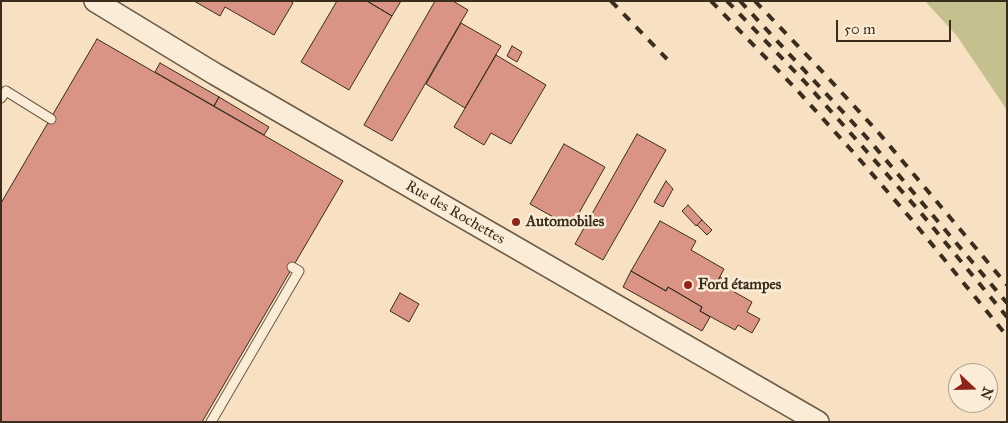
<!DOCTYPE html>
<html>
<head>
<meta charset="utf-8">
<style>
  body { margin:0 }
  #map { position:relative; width:1008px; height:423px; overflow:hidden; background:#f7e1c2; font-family:"IM FELL Great Primer",serif }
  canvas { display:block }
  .frame { position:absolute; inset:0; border:2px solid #3b2d1e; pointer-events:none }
  .north { position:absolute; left:948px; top:363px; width:50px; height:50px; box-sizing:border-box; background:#faecd7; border:1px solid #aea08d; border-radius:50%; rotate:111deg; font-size:14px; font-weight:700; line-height:20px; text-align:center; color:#3b2d1e }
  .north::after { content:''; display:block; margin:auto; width:18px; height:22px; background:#8f2418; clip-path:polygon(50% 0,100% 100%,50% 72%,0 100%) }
  .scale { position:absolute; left:836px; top:20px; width:115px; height:22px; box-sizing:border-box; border:2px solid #3b2d1e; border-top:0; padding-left:6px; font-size:15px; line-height:18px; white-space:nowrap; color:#3b2d1e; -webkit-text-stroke:4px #faecd7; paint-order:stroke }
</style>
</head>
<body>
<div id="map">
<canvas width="1008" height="423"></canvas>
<div class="frame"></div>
<div class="north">N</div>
<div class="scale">50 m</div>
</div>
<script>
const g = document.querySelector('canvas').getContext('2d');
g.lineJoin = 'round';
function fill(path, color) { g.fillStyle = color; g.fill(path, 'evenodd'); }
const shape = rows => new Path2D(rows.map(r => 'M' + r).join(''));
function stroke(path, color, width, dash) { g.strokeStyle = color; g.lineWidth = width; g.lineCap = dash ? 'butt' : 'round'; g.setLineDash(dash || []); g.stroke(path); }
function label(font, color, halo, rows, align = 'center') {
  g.font = font + ' "IM FELL Great Primer",serif'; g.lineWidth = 5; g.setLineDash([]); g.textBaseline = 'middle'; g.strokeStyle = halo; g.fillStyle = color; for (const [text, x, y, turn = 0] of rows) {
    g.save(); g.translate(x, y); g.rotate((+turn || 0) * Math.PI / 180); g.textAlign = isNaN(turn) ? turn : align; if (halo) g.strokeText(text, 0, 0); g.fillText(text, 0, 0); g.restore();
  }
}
const green = shape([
  [925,1,1007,1,1007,110,957,36]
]);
const building = shape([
  [194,1,290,1,293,3,274,35,225,7,220,16,194,1],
  [337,1,367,1,392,16,349,90,301,62,337,1],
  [367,1,401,1,392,16,367,1],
  [435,1,453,1,468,10,392,141,364,125,435,1],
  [461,23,501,46,465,108,426,84,461,23],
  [97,39,343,181,202,422,1,422,1,203,97,39],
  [512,46,522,52,517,62,507,56,512,46],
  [496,55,546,85,511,144,491,133,484,145,454,127,496,55],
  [160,63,219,97,214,106,155,72,160,63],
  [219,97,269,127,264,135,214,106,219,97],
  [637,134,666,150,603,260,575,244,637,134],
  [564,144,605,167,571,227,530,204,564,144],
  [666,181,673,189,663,207,654,202,666,181],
  [688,205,702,220,696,226,682,211,688,205],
  [702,220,712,230,707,235,697,225,702,220],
  [660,221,696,241,691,250,724,269,717,282,752,302,747,312,760,319,752,333,738,325,735,330,700,311,702,307,668,287,666,291,631,271,660,221],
  [631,271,666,291,668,287,702,307,700,311,710,317,702,331,623,287,631,271],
  [720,277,727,281,724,286,717,282,720,277],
  [400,293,419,304,409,322,390,311,400,293]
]);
const service = shape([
  [1,98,6,91,51,119],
  [211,422,299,271,292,267]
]);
const tertiary = shape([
  [95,1,215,74,818,422]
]);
const rail = shape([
  [611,1,667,59],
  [711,1,796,89,854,153,912,220,1007,336],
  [727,1,804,81,862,146,921,213,1007,317],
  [740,1,869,140,1007,303],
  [755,1,819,68,878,132,1007,285]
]);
const markers = [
  [516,222,5,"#8f2418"],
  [688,285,5,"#8f2418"]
];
const streetNames = [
  ["Rue des Rochettes",455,213,30]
];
const poiNames = [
  ["Automobiles",526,222],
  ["Ford étampes",698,285]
];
fill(green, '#c4c18e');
fill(building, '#d99486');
stroke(building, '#3b2d1e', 1);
stroke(service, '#6a5a47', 11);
stroke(tertiary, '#6a5a47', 24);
stroke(service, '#faecd7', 9);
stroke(tertiary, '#faecd7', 21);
stroke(rail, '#3b2d1e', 4, [9, 9]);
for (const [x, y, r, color] of markers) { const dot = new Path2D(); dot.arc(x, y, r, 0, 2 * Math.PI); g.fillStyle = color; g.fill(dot); stroke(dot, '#faecd7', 2); }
label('15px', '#3b2d1e', '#faecd7', streetNames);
label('bold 15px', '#3b2d1e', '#faecd7', poiNames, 'left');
</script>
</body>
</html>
